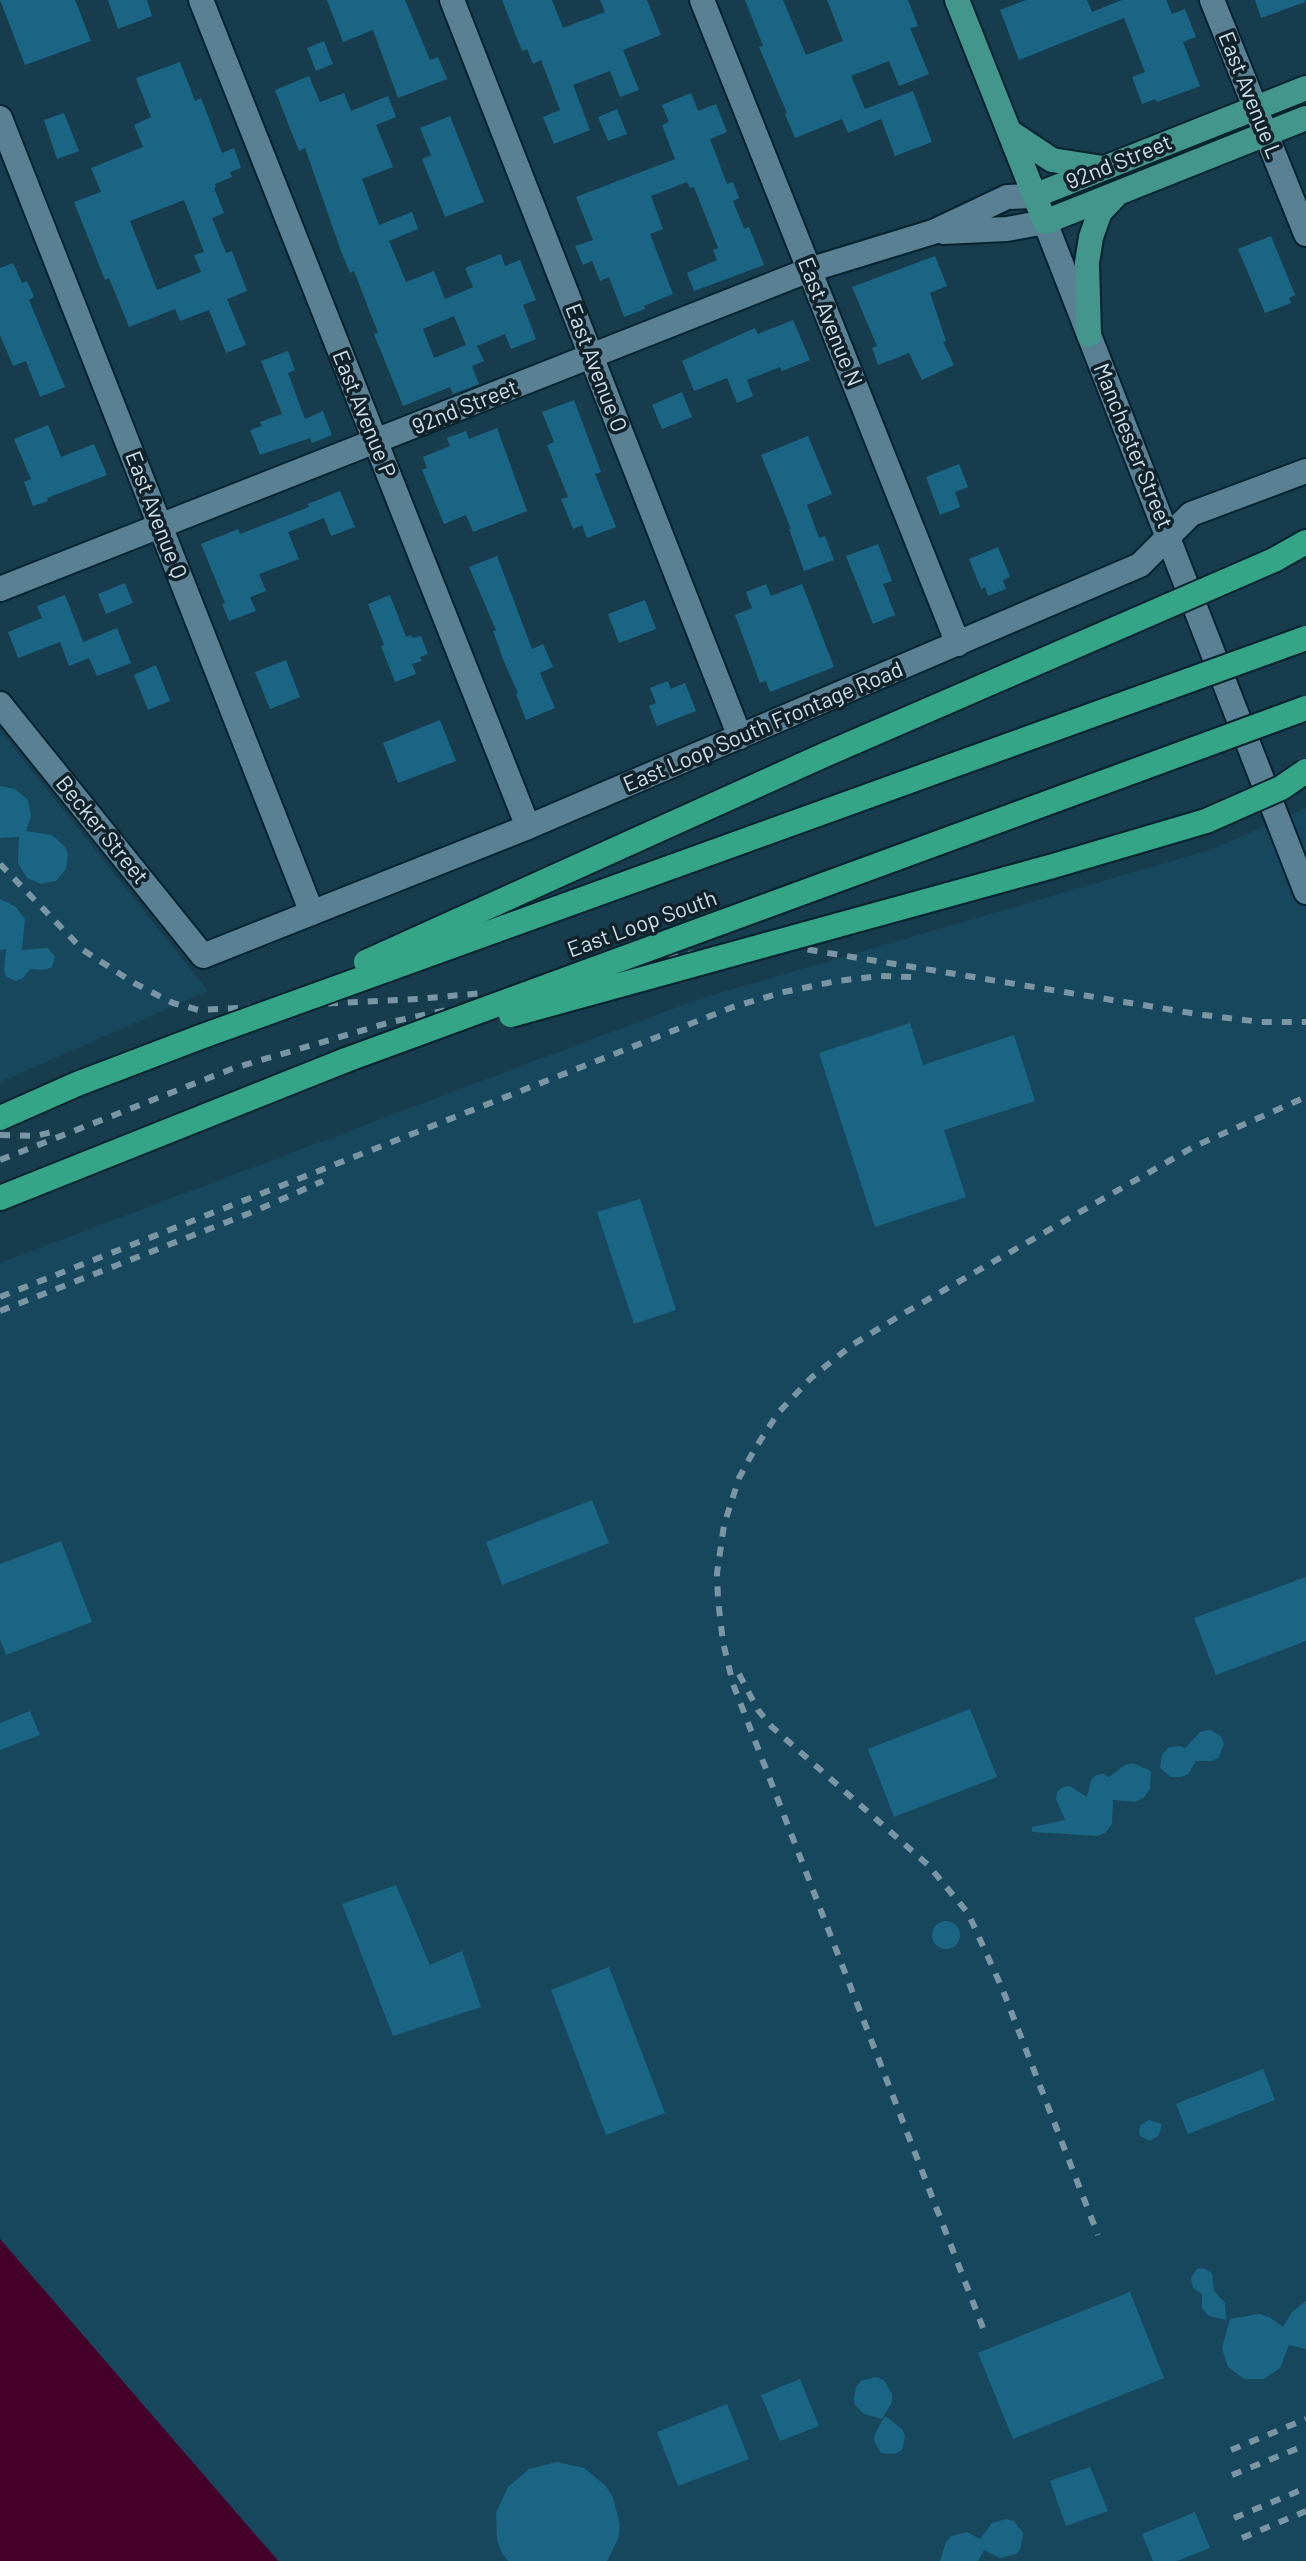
<!DOCTYPE html>
<html>
<head>
<meta charset="utf-8">
<style>
  body { margin:0 }
  canvas { display:block; background:#163c4d }
</style>
</head>
<body>
<canvas width="1306" height="2561"></canvas>
<script>
const g = document.querySelector('canvas').getContext('2d');
g.lineJoin = 'round';
function fill(path, color) { g.fillStyle = color; g.fill(path, 'evenodd'); }
const shape = rows => new Path2D(rows.map(r => 'M' + r).join(''));
function stroke(path, color, width, dash) { g.strokeStyle = color; g.lineWidth = width; g.lineCap = dash ? 'butt' : 'round'; g.setLineDash(dash || []); g.stroke(path); }
function label(font, color, halo, rows, align = 'center') {
  g.font = font + ' Barlow,sans-serif'; g.lineWidth = 7; g.setLineDash([]); g.textBaseline = 'middle'; g.strokeStyle = halo; g.fillStyle = color; for (const [text, x, y, turn = 0] of rows) {
    g.save(); g.translate(x, y); g.rotate((+turn || 0) * Math.PI / 180); g.textAlign = isNaN(turn) ? turn : align; if (halo) g.strokeText(text, 0, 0); g.fillText(text, 0, 0); g.restore();
  }
}
const built = shape([
  [0,731,208,991,0,1082],
  [1306,808,1306,2561,280,2561,0,2262,0,1263,696,1000,1213,849]
]);
const water = shape([
  [0,2239,278,2561,0,2561]
]);
const building = shape([
  [0,0,75,0,91,41,25,65],
  [108,0,147,0,152,16,118,29],
  [327,0,405,0,430,60,438,57,447,79,398,98,373,30,343,42],
  [502,0,552,0,563,28,605,12,600,0,647,0,661,35,623,50,639,90,620,97,610,71,573,85,590,130,554,144,543,117,560,110,541,60,533,64,527,49,522,51],
  [745,0,783,0,806,55,843,41,827,0,908,0,918,26,910,28,929,74,899,86,889,61,851,76,865,109,913,91,932,142,895,156,881,119,848,133,842,119,795,138,785,114,787,113,759,47,763,46],
  [1026,0,1087,0,1092,12,1122,0,1166,0,1172,14,1185,9,1196,37,1183,42,1200,86,1157,102,1155,99,1142,104,1132,77,1145,72,1124,18,1019,60,1000,10],
  [1255,0,1305,0,1305,2,1261,18],
  [324,41,333,64,316,71,307,48],
  [180,62,195,101,201,98,222,153,234,148,241,168,230,172,232,177,215,184,216,187,214,188,224,213,212,218,226,253,232,251,247,291,227,299,246,345,226,353,209,310,180,321,175,309,129,327,109,278,105,280,74,202,101,192,91,168,143,147,134,125,151,117,136,78],
  [184,200,204,252,194,255,201,272,157,290,130,221],
  [309,76,320,102,344,93,351,111,388,96,396,117,376,125,393,167,362,179,379,225,412,212,418,229,389,241,406,282,434,271,445,299,473,287,465,268,501,254,505,266,520,260,536,300,523,305,536,339,511,349,505,334,477,346,484,361,472,366,479,384,453,394,450,387,403,406,374,334,378,333,354,271,350,273,341,251,305,148,299,151,275,90],
  [454,316,466,345,434,358,423,329],
  [691,93,698,111,716,104,727,132,710,139,727,184,733,182,739,198,733,201,744,229,749,227,764,265,694,291,687,273,717,260,713,250,718,248,694,187,690,188,687,182,651,196,663,229,650,234,673,294,644,306,645,309,624,317,609,277,600,281,592,261,583,265,575,246,593,240,576,197,675,159,662,125,669,122,662,105],
  [617,109,627,134,608,141,598,117],
  [64,113,79,151,57,159,44,120],
  [450,116,484,202,445,217,422,159,431,155,420,128],
  [1271,236,1295,295,1289,298,1291,303,1265,313,1238,249],
  [935,256,947,286,930,293,946,341,943,342,954,365,922,380,909,353,878,365,872,348,877,346,852,287],
  [13,263,22,283,27,281,34,297,29,300,65,387,40,397,26,361,13,366,0,335,0,268],
  [793,320,810,360,782,371,780,367,747,380,753,396,737,403,727,378,694,391,682,361,755,328,758,334],
  [288,351,295,370,288,373,305,419,323,411,332,435,312,443,310,438,260,455,250,430,262,426,260,422,282,414,261,361],
  [682,392,692,417,662,429,652,405],
  [574,400,601,472,595,474,616,527,587,538,582,525,573,529,561,499,568,497,547,445,554,442,542,412],
  [48,425,61,457,94,444,107,475,47,498,48,501,33,506,24,482,31,479,14,439],
  [497,428,527,511,473,532,466,515,444,524,422,470,427,468,423,457,450,446,447,438,466,431,469,439],
  [808,436,832,494,807,505,819,538,825,536,834,560,804,571,789,529,791,529,761,455],
  [959,464,968,487,955,492,960,507,940,515,926,477],
  [340,491,355,527,331,536,324,518,288,532,299,559,259,574,266,591,250,597,256,611,229,621,222,604,225,603,201,544,238,529,240,534,309,507,308,504],
  [878,544,892,581,883,584,895,615,873,624,846,556],
  [998,547,1010,577,1003,580,1006,589,988,596,985,587,981,589,969,559],
  [497,556,532,649,543,644,553,667,540,673,555,708,526,720,516,694,518,693,504,662,493,631,496,630,469,567],
  [125,583,133,603,106,614,98,594],
  [766,584,771,596,802,584,834,667,770,692,766,681,760,683,735,615,752,608,746,592],
  [65,595,83,642,117,628,131,663,97,676,89,658,69,666,60,642,18,658,8,632,42,618,37,606],
  [390,595,406,637,411,635,413,638,421,636,428,654,420,657,422,661,412,664,416,674,395,682,381,646,384,645,368,604],
  [645,600,656,629,619,643,608,614],
  [286,660,300,697,270,709,255,672],
  [156,665,170,701,148,710,134,675],
  [668,681,671,689,685,683,696,711,657,726,649,706,656,703,650,688],
  [440,720,456,761,398,783,383,743],
  [0,786,15,789,28,800,31,816,26,831,52,835,65,847,68,854,66,869,56,881,41,884,27,878,18,863,19,837,0,838],
  [0,899,16,907,25,919,22,950,48,948,55,957,52,967,45,970,30,969,23,978,16,981,6,977,4,970,6,949,0,950],
  [910,1023,923,1065,1014,1035,1035,1101,944,1130,966,1197,875,1227,819,1053],
  [640,1199,676,1310,634,1324,597,1212],
  [592,1500,609,1543,502,1585,486,1542],
  [61,1541,92,1622,6,1655,0,1639,0,1564],
  [1306,1577,1306,1641,1216,1675,1194,1618],
  [970,1709,997,1777,894,1817,868,1749],
  [30,1711,40,1735,0,1750,0,1723],
  [1210,1730,1221,1736,1224,1744,1219,1757,1212,1761,1196,1761,1188,1774,1181,1777,1171,1777,1160,1768,1162,1755,1168,1748,1179,1746,1185,1748,1200,1732],
  [1133,1763,1151,1771,1150,1789,1144,1797,1136,1802,1113,1800,1112,1824,1106,1832,1098,1836,1032,1832,1032,1827,1065,1820,1056,1799,1057,1792,1063,1787,1070,1786,1087,1797,1091,1780,1096,1775,1103,1774,1109,1777,1125,1765],
  [396,1885,430,1965,462,1951,481,2007,393,2036,342,1904],
  '932 1935a14 14 0 1 1 28 0a14 14 0 1 1-28 0Z',
  [609,1967,665,2113,606,2135,551,1990],
  [1263,2069,1275,2100,1188,2134,1176,2104],
  [1149,2120,1162,2124,1159,2135,1150,2141,1140,2136,1139,2130,1141,2125],
  [1203,2268,1212,2273,1214,2291,1225,2303,1226,2320,1209,2316,1202,2308,1202,2294,1193,2288,1191,2278,1197,2269],
  [1130,2292,1164,2378,1013,2439,978,2353],
  [1306,2301,1306,2349,1289,2345,1280,2368,1264,2379,1244,2379,1228,2367,1222,2348,1230,2319,1259,2314,1269,2317,1283,2327,1292,2312],
  [876,2377,884,2380,892,2394,892,2402,882,2419,864,2414,855,2405,854,2399,856,2387,861,2381],
  [800,2379,819,2426,780,2441,761,2395],
  [727,2404,749,2459,678,2486,657,2432],
  [885,2416,902,2429,905,2436,902,2450,895,2454,881,2453,874,2441,875,2434],
  [557,2462,584,2468,606,2486,613,2498,620,2525,618,2539,607,2561,508,2561,502,2553,497,2540,496,2513,508,2487,529,2469],
  [1090,2467,1108,2511,1066,2526,1050,2481],
  [1195,2512,1210,2548,1177,2561,1153,2561,1142,2534],
  [1006,2519,1014,2521,1023,2533,1021,2548,1016,2554,1000,2558,984,2550,978,2561,940,2561,946,2542,951,2536,967,2532,980,2539,992,2523]
]);
const minor = shape([
  [201,0,528,827],
  [452,0,740,737],
  [702,0,958,644],
  [1212,0,1306,234],
  [0,118,312,913],
  [943,232,1007,229,1045,222,1306,892],
  [0,589,809,270,933,232,1007,197,1034,196],
  [0,704,203,956,528,827,1140,565,1191,514,1306,471]
]);
const major = shape([
  [957,0,1045,222,1306,118],
  [1010,132,1052,160,1103,168],
  [1034,196,1306,88],
  [1089,335,1087,263,1091,237,1100,212,1117,194]
]);
const highway = shape([
  [1274,560,1306,542],
  [0,1198,346,1060]
]);
const rail = shape([
  [0,864,83,950,134,983,173,1003,199,1010,418,999,483,993],
  [0,1135,35,1136,52,1132],
  [0,1160,234,1068,391,1022,559,986,681,955,732,948,792,947,1203,1015,1261,1022,1306,1022],
  [0,1297,733,1007,784,992,837,981,880,976,913,977],
  [0,1311,255,1211,323,1181],
  [739,1674,758,1710,772,1727,928,1865,968,1913,1002,1988,1098,2235],
  [983,2328,733,1684,723,1642,718,1600,717,1573,724,1525,739,1478,753,1452,778,1413,811,1378,852,1345,906,1312,1195,1146,1306,1097],
  [1231,2450,1306,2419],
  [1232,2475,1306,2445],
  [1234,2518,1306,2488],
  [1242,2538,1306,2511]
]);
const highwayBridge = shape([
  [366,962,822,756,1274,560],
  [511,1015,1053,866,1206,821,1281,788,1306,771],
  [346,1060,1306,708],
  [0,1118,77,1084,203,1036,1306,638]
]);
const streetNames = [
  ["East Avenue L",1250,95,68],
  ["92nd Street",1119,162,-22],
  ["East Avenue N",830,322,68],
  ["East Avenue O",596,368,69],
  ["92nd Street",465,407,-22],
  ["East Avenue P",364,414,68],
  ["Manchester Street",1133,446,68],
  ["East Avenue Q",156,515,69],
  ["East Loop South Frontage Road",763,727,-23],
  ["Becker Street",102,830,51],
  ["East Loop South",642,924,-20]
];
fill(built, '#17475c');
fill(water, '#440028');
fill(building, '#1b6584');
stroke(minor, '#05222f', 28);
stroke(major, '#05222f', 28);
stroke(highway, '#05222f', 28);
stroke(minor, '#598093', 24);
stroke(major, '#43968c', 24);
stroke(highway, '#35a587', 24);
stroke(rail, '#7a96a4', 6, [10, 10]);
stroke(highwayBridge, '#05222f', 28, []);
stroke(highwayBridge, '#35a587', 24);
label('22px', '#cce0eb', '#112129', streetNames);
</script>
</body>
</html>
